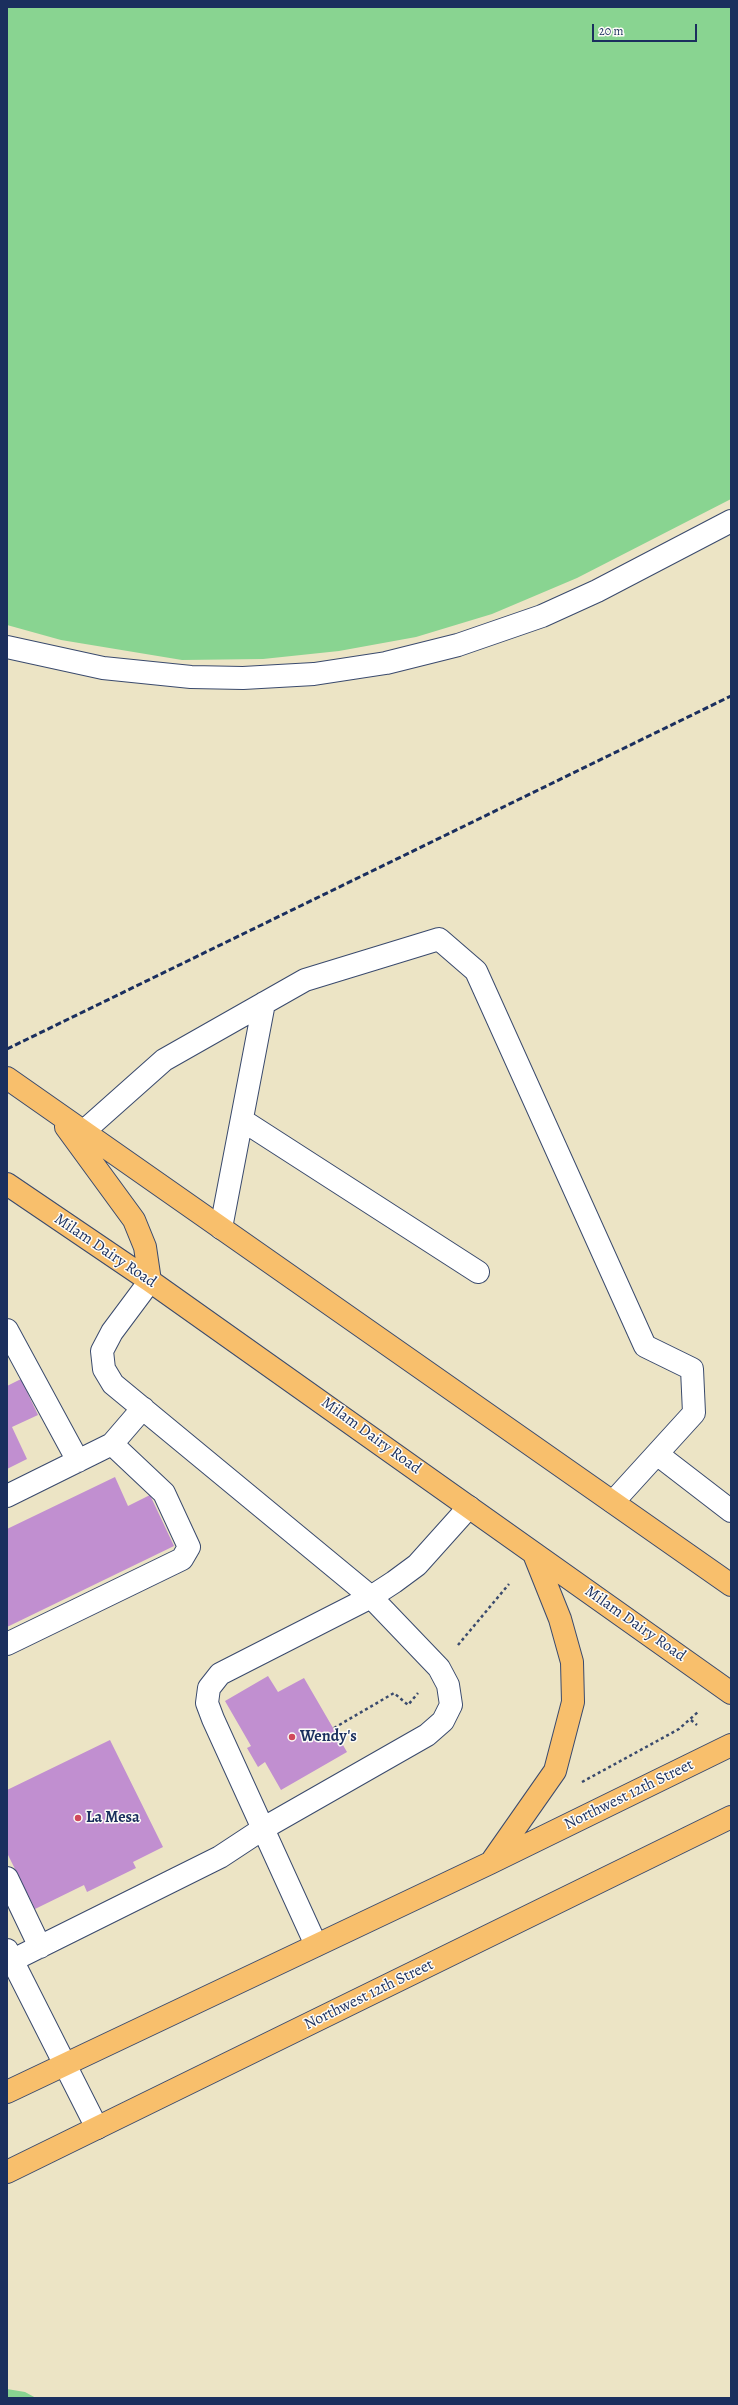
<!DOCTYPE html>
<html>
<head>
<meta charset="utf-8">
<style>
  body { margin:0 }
  #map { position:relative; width:738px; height:2405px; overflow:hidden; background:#ece4c5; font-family:Alegreya,serif }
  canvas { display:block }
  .frame { position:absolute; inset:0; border:8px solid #1b2f5e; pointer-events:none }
  .scale { position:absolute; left:592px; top:24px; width:105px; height:18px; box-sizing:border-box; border:2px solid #1b2f5e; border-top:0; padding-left:5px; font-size:12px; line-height:14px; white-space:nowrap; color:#1b2f5e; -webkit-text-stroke:3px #fdfcf7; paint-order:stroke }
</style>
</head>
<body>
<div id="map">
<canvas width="738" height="2405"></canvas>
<div class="frame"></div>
<div class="scale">20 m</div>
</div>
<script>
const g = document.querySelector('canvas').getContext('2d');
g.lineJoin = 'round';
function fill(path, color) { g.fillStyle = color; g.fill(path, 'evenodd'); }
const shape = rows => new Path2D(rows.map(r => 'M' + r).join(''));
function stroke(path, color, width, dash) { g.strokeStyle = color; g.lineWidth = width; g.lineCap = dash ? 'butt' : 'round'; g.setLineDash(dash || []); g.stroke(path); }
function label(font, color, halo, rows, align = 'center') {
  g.font = font + ' Alegreya,serif'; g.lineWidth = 3; g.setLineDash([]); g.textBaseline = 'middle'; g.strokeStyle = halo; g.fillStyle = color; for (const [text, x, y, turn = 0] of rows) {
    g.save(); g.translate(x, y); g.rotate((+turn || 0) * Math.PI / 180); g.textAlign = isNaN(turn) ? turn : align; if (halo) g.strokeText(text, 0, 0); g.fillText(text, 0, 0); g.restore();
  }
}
const green = shape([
  [7,7,731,7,731,499,577,578,492,614,416,637,339,651,263,659,182,660,61,640,7,625],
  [7,2389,25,2392,36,2398,7,2398]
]);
const building = shape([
  [21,1379,38,1415,12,1427,27,1459,7,1469,7,1386],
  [115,1477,128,1506,150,1495,174,1546,7,1627,7,1529],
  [268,1676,278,1692,304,1678,347,1752,281,1790,265,1762,258,1767,247,1748,251,1746,225,1701],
  [110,1740,163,1847,133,1862,136,1868,87,1892,84,1885,35,1909,7,1853,7,1790]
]);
const path = shape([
  [458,1645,509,1584],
  [691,1720,697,1725],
  [334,1728,394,1693,408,1705,418,1693],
  [582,1782,679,1729,698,1712]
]);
const minor = shape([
  [7,647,103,668,191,677,243,678,314,674,386,663,458,645,542,616,597,591,731,521],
  [242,1120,478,1272],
  [83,1132,164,1060,305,980,439,939,476,971,645,1346,692,1369,694,1413,613,1502],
  [221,1228,264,1003],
  [7,1330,78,1461],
  [657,1454,731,1511],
  [7,1496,112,1444,143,1408],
  [7,1644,182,1559,189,1547,164,1493,112,1444],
  [7,1878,40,1947],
  [316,1945,213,1719,207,1703,209,1688,220,1674,371,1597,394,1582,417,1565,469,1507],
  [7,1950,97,2128],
  [7,1963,220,1857,264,1828,427,1735,443,1721,451,1705,448,1685,439,1668,371,1597,113,1384,104,1369,102,1351,112,1332,150,1281]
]);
const major = shape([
  [7,1078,731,1585],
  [66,1127,134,1220,145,1247,150,1281],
  [7,1184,150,1281,731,1693],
  [492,1861,555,1771,573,1702,572,1662,560,1619,534,1554],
  [7,2092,490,1863,731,1745],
  [7,2172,731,1817]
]);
const rail = shape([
  [7,1049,731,696]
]);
const markers = [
  [292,1737,4,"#d1495b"],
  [78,1818,4,"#d1495b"]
];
const streetNames = [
  ["Milam Dairy Road",105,1251,34],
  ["Milam Dairy Road",371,1436,36],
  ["Milam Dairy Road",635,1624,35],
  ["Northwest 12th Street",629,1795,-26],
  ["Northwest 12th Street",369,1995,-26]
];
const poiNames = [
  ["Wendy's",300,1737],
  ["La Mesa",86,1818]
];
fill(green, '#89d491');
fill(building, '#c18fd0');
stroke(minor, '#3a4a6d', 24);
stroke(major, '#3a4a6d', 24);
stroke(path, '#3a4a6d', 2.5, [3, 3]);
stroke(minor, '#fff', 22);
stroke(major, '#f8bf6c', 22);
stroke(rail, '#1b2f5e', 3, [6, 3]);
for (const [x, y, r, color] of markers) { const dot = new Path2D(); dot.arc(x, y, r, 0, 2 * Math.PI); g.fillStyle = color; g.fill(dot); stroke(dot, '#fdfcf7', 1.5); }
label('16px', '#1b2f5e', '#fdfcf7', streetNames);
label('bold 16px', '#1b2f5e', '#fdfcf7', poiNames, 'left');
</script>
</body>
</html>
